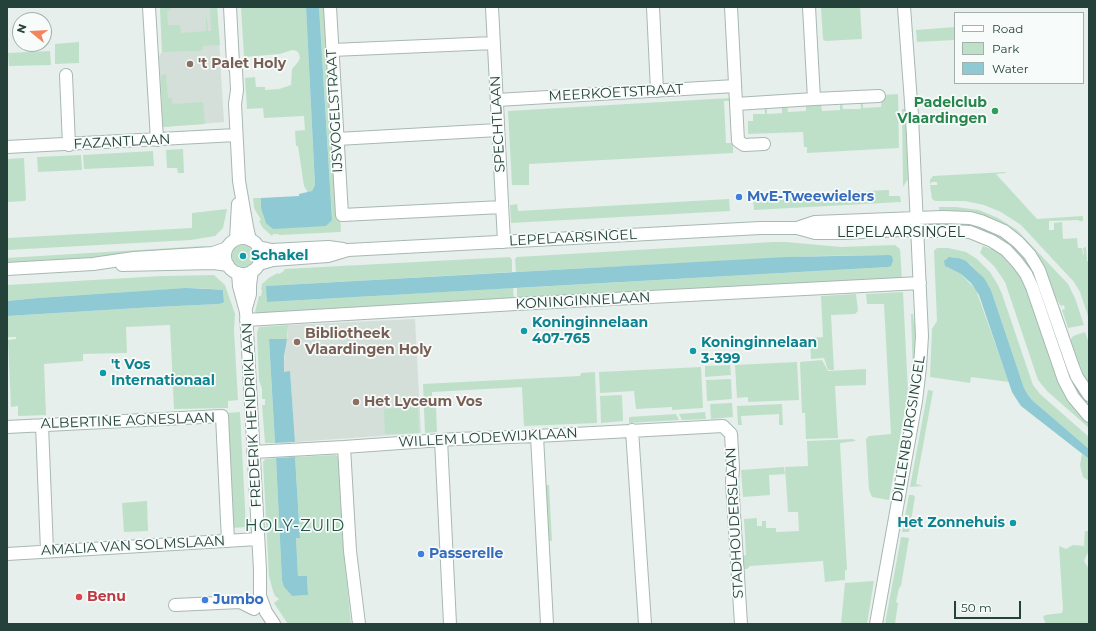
<!DOCTYPE html>
<html>
<head>
<meta charset="utf-8">
<style>
  body { margin:0 }
  #map { position:relative; width:1096px; height:631px; overflow:hidden; background:#e6efeb; font-family:Montserrat,sans-serif }
  canvas { display:block }
  .frame { position:absolute; inset:0; border:8px solid #24423a; pointer-events:none }
  .legend { position:absolute; left:954px; top:12px; width:130px; height:72px; box-sizing:border-box; background:#f7fbf9; border:1px solid #a3b1ad; margin:0; padding:5px 7px; list-style:none; font-size:12px; color:#24423a }
  .legend li { display:flex; align-items:center; gap:8px; height:20px }
  .legend b { width:20px; border:1px solid #a3b1ad }
  .north { position:absolute; left:12px; top:12px; width:40px; height:40px; box-sizing:border-box; background:#f7fbf9; border:1px solid #a3b1ad; border-radius:50%; rotate:288deg; font-size:11px; font-weight:700; line-height:16px; text-align:center; color:#24423a }
  .north::after { content:''; display:block; margin:auto; width:14px; height:18px; background:#f4845f; clip-path:polygon(50% 0,100% 100%,50% 72%,0 100%) }
  .scale { position:absolute; left:954px; top:601px; width:67px; height:18px; box-sizing:border-box; border:2px solid #24423a; border-top:0; padding-left:5px; font-size:12px; line-height:14px; white-space:nowrap; color:#24423a; -webkit-text-stroke:3px #f7fbf9; paint-order:stroke }
</style>
</head>
<body>
<div id="map">
<canvas width="1096" height="631"></canvas>
<div class="frame"></div>
<ul class="legend">
<li><b style="height:5px;background:#fff"></b>Road</li>
<li><b style="height:11px;background:#bfe0c8"></b>Park</li>
<li><b style="height:11px;background:#8ec9d4"></b>Water</li>
</ul>
<div class="north">N</div>
<div class="scale">50 m</div>
</div>
<script>
const g = document.querySelector('canvas').getContext('2d');
g.lineJoin = 'round';
function fill(path, color) { g.fillStyle = color; g.fill(path, 'evenodd'); }
const shape = rows => new Path2D(rows.map(r => 'M' + r).join(''));
function stroke(path, color, width, dash) { g.strokeStyle = color; g.lineWidth = width; g.lineCap = dash ? 'butt' : 'round'; g.setLineDash(dash || []); g.stroke(path); }
function label(font, color, halo, rows, align = 'center') {
  g.font = font + ' Montserrat,sans-serif'; g.lineWidth = 3.5; g.setLineDash([]); g.textBaseline = 'middle'; g.strokeStyle = halo; g.fillStyle = color; for (const [text, x, y, turn = 0] of rows) {
    g.save(); g.translate(x, y); g.rotate((+turn || 0) * Math.PI / 180); g.textAlign = isNaN(turn) ? turn : align; if (halo) g.strokeText(text, 0, 0); g.fillText(text, 0, 0); g.restore();
  }
}
const built = shape([
  [160,7,217,7,224,122,163,127,159,56,162,52],
  [415,319,421,433,295,442,290,372,284,372,284,366,285,346,288,335,288,325]
]);
const green = shape([
  [160,7,170,7,171,10,167,11,168,25,180,25,181,33,206,31,206,18,207,18,208,31,211,31,210,7,217,7,220,45,203,46,203,49,199,51,162,52],
  [241,7,306,7,315,185,312,191,308,193,304,186,298,146,296,146,295,131,305,130,304,116,264,118,263,108,247,109,245,78,255,77,256,87,265,87,265,90,279,89,291,85,292,69,298,62,300,58,299,54,297,51,292,50,280,54,244,57],
  [319,7,328,7,341,231,340,232,279,235,278,234,273,234,272,236,263,228,259,221,261,220,254,208,253,198,261,198,261,208,332,220],
  [821,7,860,7,862,39,825,41,823,39],
  [955,27,955,40,917,42,916,30],
  [79,42,79,63,55,64,55,44],
  [50,51,51,65,9,66,8,53],
  [166,74,168,98,172,98,172,104,203,102,205,124,163,127,161,75],
  [898,94,899,148,807,153,807,147,804,147,803,132,748,134,748,121,753,121,753,114,765,114,764,106,767,106,767,114,782,113,782,105,787,105,788,112,806,111,806,104,821,103,822,111,840,110,840,102,842,102,843,109,861,109,860,101,863,101,863,108,881,107,882,95],
  [730,98,730,101,724,101,726,143,733,143,733,153,529,164,529,185,512,185,508,111],
  [902,109,905,109,908,179,903,187],
  [183,149,184,173,178,173,177,168,167,168,166,150],
  [153,151,154,166,84,169,83,155],
  [81,155,82,170,38,172,37,157],
  [24,158,26,199,25,201,7,202,7,159],
  [1006,172,1006,173,996,174,1037,219,1083,216,1083,221,1079,221,1079,220,1049,221,1049,230,1054,230,1054,223,1062,222,1063,239,1077,238,1078,248,1082,248,1083,254,1084,254,1083,248,1086,247,1087,261,1089,261,1089,319,1080,292,1074,282,1021,225,1001,212,984,205,965,201,935,201,932,199,930,185,937,185,937,182,932,182,930,184,930,180,933,176],
  [887,190,889,190,889,196,900,196,901,202,754,210,753,199,758,198,758,197],
  [729,199,730,211,511,223,510,205,512,205,517,204,518,211],
  [939,207,956,207,979,210,998,218,1017,230,1068,284,1075,298,1084,325,1068,328,1062,310,1065,309,1064,305,1061,306,1009,228,998,222,978,214,959,211,939,211],
  [227,209,223,228,215,236,191,240,7,250,7,238,192,228,192,213],
  [940,223,958,224,985,229,1008,239,1018,248,1034,271,1079,391,1089,403,1089,408,1077,392,1070,380,1015,251,940,226],
  [773,242,786,242,841,247,895,245,900,249,902,280,517,301,517,288,888,267,892,264,892,257,889,255,815,256,516,272,515,259,517,257],
  '232 256a11 11 0 1 1 22 0a11 11 0 1 1-22 0Z',
  [205,246,205,251,7,263,7,258],
  [983,246,1002,253,1020,272,1083,416,1089,422,1089,428,1047,391,1038,380,1005,282,994,266,980,253],
  [937,248,948,248,966,252,977,259,990,272,998,285,1002,294,1033,385,1040,394,1089,437,1089,449,1032,400,1028,395,1024,388,991,290,978,272,970,264,959,258,952,257,946,259,947,267,961,274,976,290,1009,382,971,377,970,383,930,377,932,329,937,321,934,251],
  [510,257,512,260,512,272,267,286,267,302,513,288,514,301,260,315,255,312,259,296,261,296,262,290,261,290,262,284,270,277,278,273,279,274,284,271,284,270,285,269],
  [214,275,225,285,235,314,234,330,238,400,228,401,228,408,174,409,170,325,126,327,127,353,83,354,83,361,44,364,46,415,18,416,18,406,11,407,8,340,16,339,16,337,7,337,7,316,155,307,219,304,223,303,224,302,223,290,199,288,174,289,38,298,7,301,7,285,162,276],
  [903,292,908,392,889,500,872,497,869,490,866,439,869,436,891,434,884,304,867,304,866,294],
  [856,294,858,311,855,314,831,315,834,370,828,370,824,358,811,359,810,338,823,337,821,296],
  [911,314,913,314,914,323,916,323,917,348,913,375],
  [288,325,287,339,269,339,275,443,265,443,262,405,265,405,265,399,262,399,262,389,259,380,257,332,259,327],
  [1085,332,1089,343,1089,387,1082,377,1070,341,1073,336],
  [822,360,828,371,866,369,866,385,835,386,838,438,806,439,805,413,802,413,800,362],
  [797,362,799,400,748,402,748,397,737,398,735,365],
  [730,365,731,375,705,377,705,366],
  [701,367,703,408,672,410,672,407,636,409,634,391,600,393,599,372],
  [595,372,597,423,524,426,522,387,432,392,432,407,436,407,437,432,425,433,423,384,580,376,581,373],
  [731,379,732,399,707,401,706,380],
  [928,390,933,391,916,484,923,486,910,487],
  [622,395,623,421,601,423,600,396],
  [732,403,733,417,711,419,710,404],
  [782,404,783,425,779,425,779,414,741,416,742,425,738,425,737,406],
  [418,407,419,433,385,434,384,409],
  [240,412,246,527,232,528,227,413],
  [705,412,706,419,682,420,679,414],
  [676,414,679,420,629,423,629,417],
  [853,439,856,441,840,443,847,570,845,570,845,580,825,582,823,561,750,566,747,569,744,569,743,556,746,555,744,519,757,518,757,526,762,526,762,521,766,521,766,528,776,528,776,532,799,531,798,512,788,512,785,467,808,466,807,441],
  [1082,454,1089,459,1089,481,1083,477,1080,465],
  [335,455,339,457,342,532,351,624,288,624,274,603,279,599,275,596,273,591,269,576,263,462,265,459,276,458,282,581,284,587,292,596,308,595,307,576,298,576,296,538,300,538,295,457],
  [784,467,785,474,769,475,770,495,743,497,741,470],
  [544,485,549,485,552,541,547,541],
  [909,495,913,495,915,497,909,532,902,532],
  [147,501,148,531,124,532,122,503],
  [1085,531,1089,531,1089,550,1084,561,1089,569,1089,624,1046,624,1043,617,1045,615,1062,613,1063,609,1059,546,1066,549,1073,545,1084,546],
  [901,537,909,538,901,586,899,588,896,602,898,603,895,624,885,624],
  [874,581,867,624,841,624,845,583]
]);
const water = shape([
  [306,7,319,7,332,220,326,226,273,229,266,223,261,208,261,198,299,196,299,194,312,191,315,185],
  [889,255,892,256,893,261,891,266,888,267,267,302,266,286,786,257],
  [949,257,959,258,966,261,984,278,991,290,1024,388,1028,395,1032,400,1089,449,1089,459,1021,406,1017,400,1012,392,979,295,971,283,961,274,945,266,944,261],
  [186,288,210,289,223,290,224,302,223,303,219,304,155,307,7,316,7,301,38,298],
  [269,339,287,339,284,356,284,372,290,371,295,442,275,443],
  [295,457,300,538,296,538,298,576,307,576,308,595,292,596,284,587,282,581,276,458]
]);
const minor = shape([
  [149,7,157,140],
  [230,7,233,64,236,70,237,90,235,104,239,181,247,227,250,240],
  [330,7,342,215,502,207],
  [492,7,504,242],
  [653,7,657,91],
  [731,7,738,141,744,145,764,144],
  [332,50,494,43],
  [66,75,69,145],
  [814,99,879,96],
  [497,100,735,86],
  [736,104,814,99,809,7],
  [337,139,498,130],
  [7,147,236,135],
  [797,228,815,222,942,217,970,218,981,221,1004,231,1018,242,1030,255,1039,270,1073,367,1077,377,1089,395],
  '225 256a18 18 0 1 1 36 0a18 18 0 1 1-36 0Z',
  [236,239,238,204],
  [258,247,272,250,328,247,343,249],
  [259,264,273,260,328,256,348,250,760,228,797,228,815,233,844,233,901,230,917,231,947,231,970,232,992,241,1006,250,1017,262,1026,274,1032,287,1064,380,1073,397,1089,416],
  [122,265,214,263,228,265],
  [7,269,93,264,134,258,213,253,227,248],
  [238,273,239,286,246,312,260,570,260,596,266,612,274,624],
  [246,308,250,294,250,285,252,271],
  [246,320,516,304,920,283],
  [42,425,47,551],
  [7,427,222,416,228,541],
  [632,430,645,624],
  [537,436,547,624],
  [441,440,450,624],
  [344,447,350,551,359,624],
  [253,452,344,447,456,439,537,436,723,426,731,434,733,468,732,482,741,624],
  [7,554,258,539],
  [175,605,240,602,254,609],
  [876,624,916,401,920,367,922,336,912,116,904,7]
]);
const markers = [
  [190,64,4,"#8d6e63"],
  [995,111,4,"#2e9e5b"],
  [739,197,4,"#3f7fe0"],
  [243,256,4,"#0f9aa8"],
  [524,331,4,"#0f9aa8"],
  [297,342,4,"#8d6e63"],
  [693,351,4,"#0f9aa8"],
  [103,373,4,"#0f9aa8"],
  [356,402,4,"#8d6e63"],
  [1013,523,4,"#0f9aa8"],
  [421,554,4,"#3f7fe0"],
  [79,597,4,"#e0444e"],
  [205,600,4,"#3f7fe0"]
];
const educationNames = [
  ["'t Palet Holy",198,64],
  ["Bibliotheek",305,334],
  ["Vlaardingen Holy",305,350],
  ["Het Lyceum Vos",364,402]
];
const streetNames = [
  ["MEERKOETSTRAAT",616,93,-3],
  ["IJSVOGELSTRAAT",335,111,-93],
  ["SPECHTLAAN",498,124,-93],
  ["FAZANTLAAN",122,142,-3],
  ["LEPELAARSINGEL",901,233],
  ["LEPELAARSINGEL",573,238,-3],
  ["KONINGINNELAAN",583,301,-3],
  ["FREDERIK HENDRIKLAAN",252,415,-93],
  ["ALBERTINE AGNESLAAN",128,421,-2],
  ["DILLENBURGSINGEL",909,429,-81],
  ["WILLEM LODEWIJKLAAN",488,438,-3],
  ["STADHOUDERSLAAN",735,523,-93],
  ["AMALIA VAN SOLMSLAAN",133,546,-3]
];
const leisureNames = [
  ["Padelclub",987,103],
  ["Vlaardingen",987,119]
];
const shopNames = [
  ["MvE-Tweewielers",747,197],
  ["Passerelle",429,554],
  ["Jumbo",213,600]
];
const cultureNames = [
  ["Schakel",251,256],
  ["Koninginnelaan",532,323],
  ["407-765",532,339],
  ["Koninginnelaan",701,343],
  ["3-399",701,359],
  ["'t Vos",111,365],
  ["Internationaal",111,381],
  ["Het Zonnehuis",1005,523,"right"]
];
const healthNames = [
  ["Benu",87,597]
];
const quarterNames = [
  ["HOLY-ZUID",295,526]
];
fill(built, '#d4dfda');
fill(green, '#bfe0c8');
fill(water, '#8ec9d4');
stroke(minor, '#a8b8b2', 14);
stroke(minor, '#fff', 12);
for (const [x, y, r, color] of markers) { const dot = new Path2D(); dot.arc(x, y, r, 0, 2 * Math.PI); g.fillStyle = color; g.fill(dot); stroke(dot, '#f7fbf9', 1.5); }
label('bold 14px', '#785e54', '#f7fbf9', educationNames, 'left');
label('14px', '#24423a', '#f7fbf9', streetNames);
label('bold 14px', '#27864d', '#f7fbf9', leisureNames, 'right');
label('bold 14px', '#366cbe', '#f7fbf9', shopNames, 'left');
label('bold 14px', '#0d838f', '#f7fbf9', cultureNames, 'left');
label('bold 14px', '#be3a42', '#f7fbf9', healthNames, 'left');
g.letterSpacing = '1px';
label('16px', '#1f5548', '#f7fbf9', quarterNames);
g.letterSpacing = '0px';
</script>
</body>
</html>
